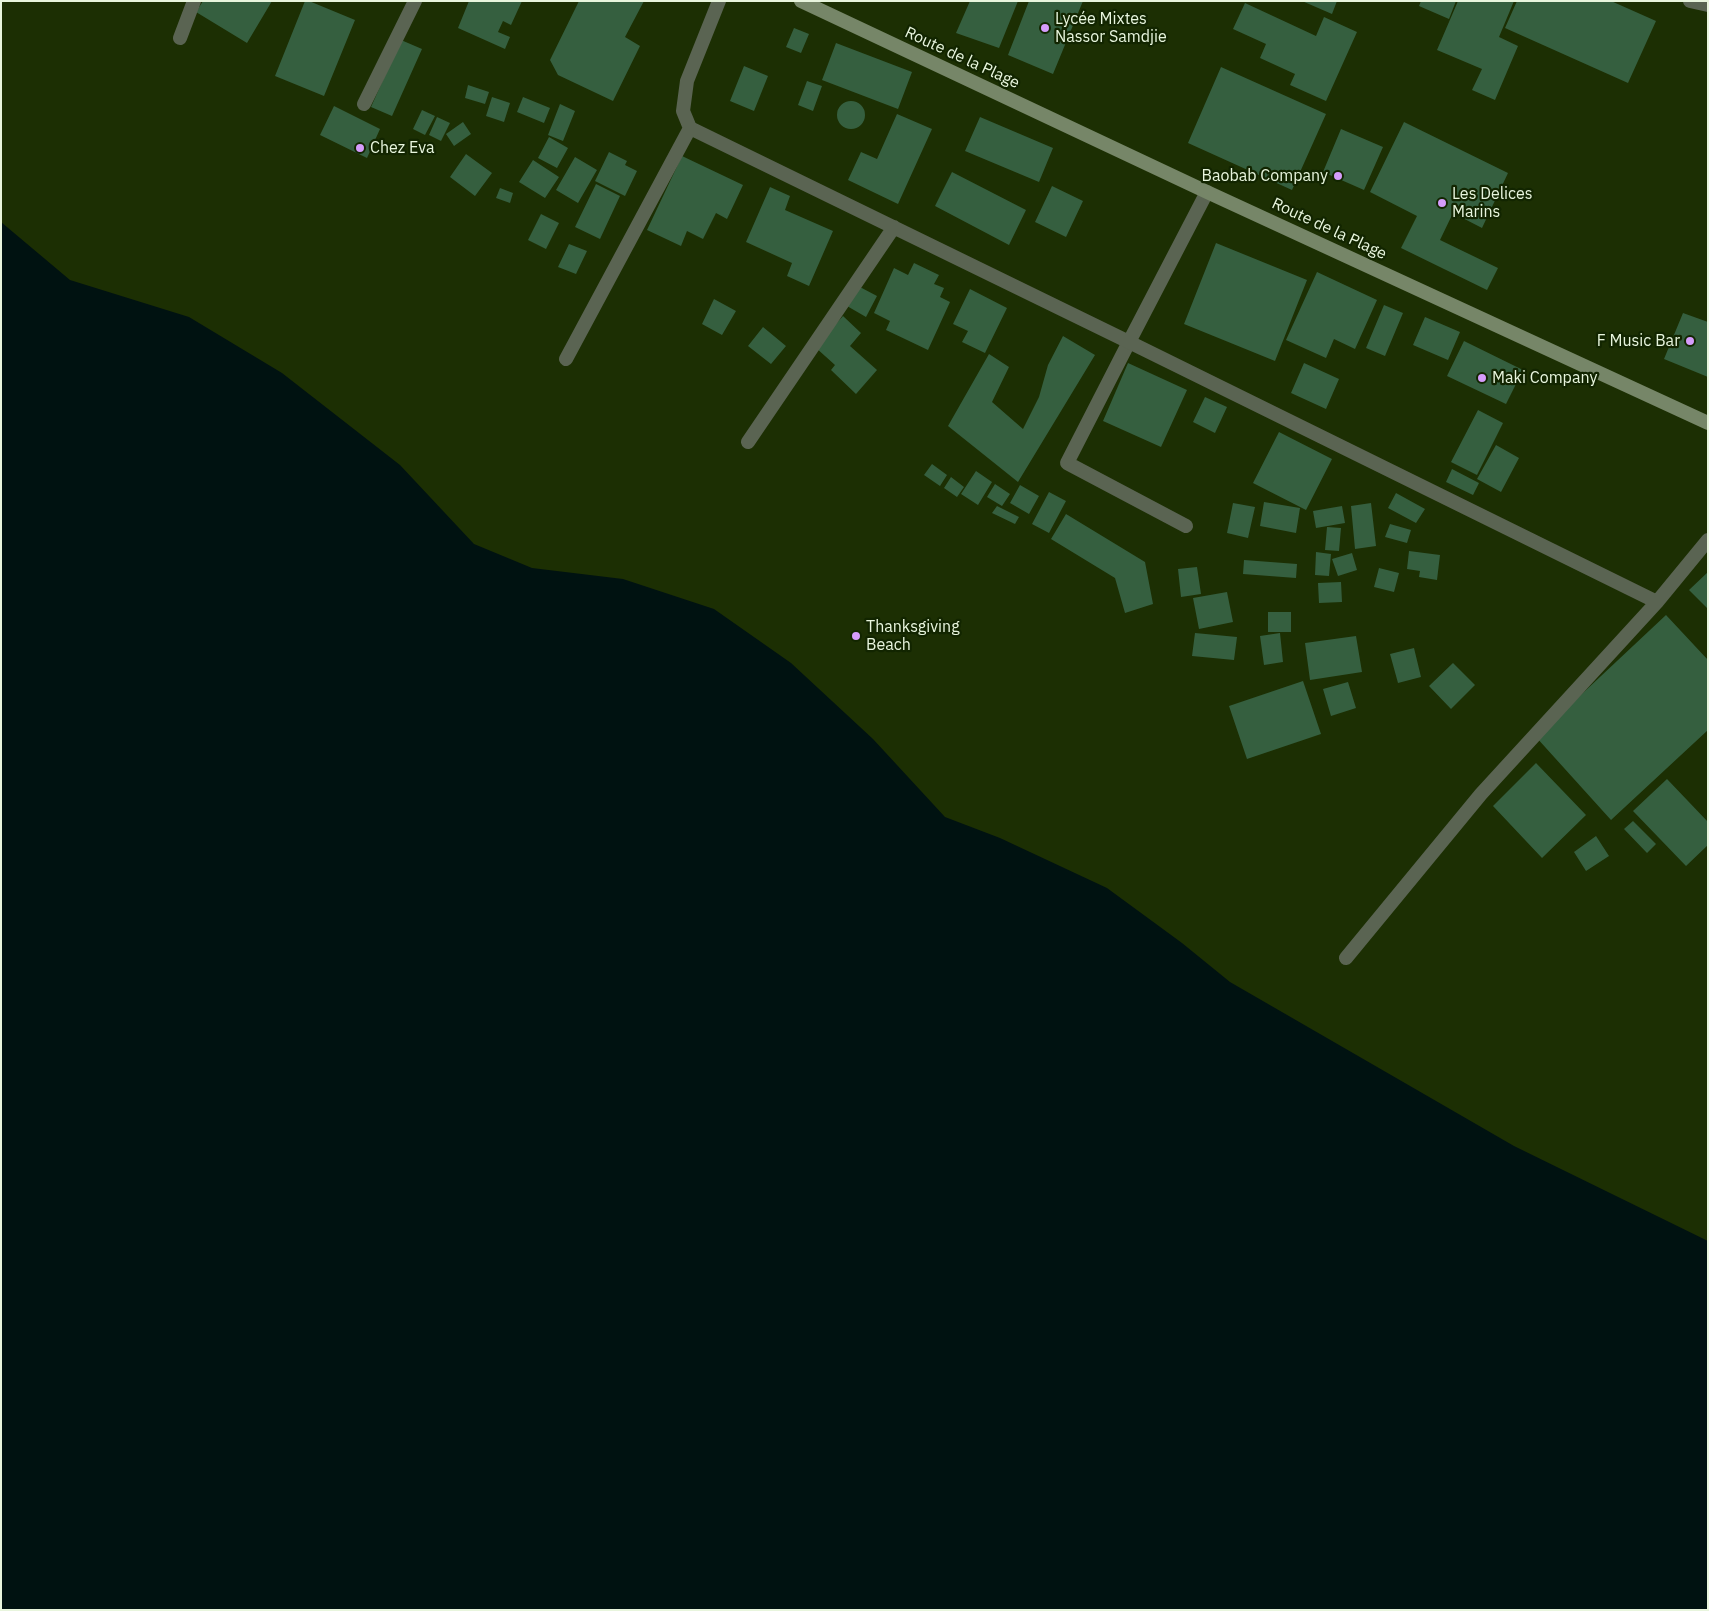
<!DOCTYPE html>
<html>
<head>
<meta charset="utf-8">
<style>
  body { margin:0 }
  #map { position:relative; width:1709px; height:1611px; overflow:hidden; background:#1c2f03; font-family:"IBM Plex Sans",sans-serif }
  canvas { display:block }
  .frame { position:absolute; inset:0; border:2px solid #e8f5dd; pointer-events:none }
</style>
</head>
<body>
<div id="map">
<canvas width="1709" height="1611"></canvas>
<div class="frame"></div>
</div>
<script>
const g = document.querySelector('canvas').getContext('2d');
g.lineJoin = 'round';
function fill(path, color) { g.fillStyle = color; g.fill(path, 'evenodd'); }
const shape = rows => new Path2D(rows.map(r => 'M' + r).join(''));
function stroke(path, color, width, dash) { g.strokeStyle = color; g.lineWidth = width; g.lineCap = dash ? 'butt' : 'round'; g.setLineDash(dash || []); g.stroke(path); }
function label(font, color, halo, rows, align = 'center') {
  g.font = font + ' "IBM Plex Sans",sans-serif'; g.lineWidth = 4.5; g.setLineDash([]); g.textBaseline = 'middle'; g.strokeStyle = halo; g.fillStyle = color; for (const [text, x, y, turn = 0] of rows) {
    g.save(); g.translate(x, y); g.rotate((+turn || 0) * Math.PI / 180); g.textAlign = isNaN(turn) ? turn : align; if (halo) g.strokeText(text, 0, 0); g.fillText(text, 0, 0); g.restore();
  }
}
const water = shape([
  [1,222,70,280,189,317,282,373,400,465,474,544,532,568,623,579,714,609,791,663,873,739,945,817,1000,838,1107,888,1182,943,1230,982,1514,1146,1708,1241,1708,1610,1,1610]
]);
const building = shape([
  [203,1,272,1,247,43,196,12],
  [305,1,309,1,355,20,324,96,275,76],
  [469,1,522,1,511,25,503,21,498,32,510,37,505,49,458,28],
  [579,1,644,1,625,37,640,46,613,101,558,75,550,60],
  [970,1,1018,1,999,48,956,33],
  [1029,1,1083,1,1053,74,1008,55],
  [1302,1,1337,1,1332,14],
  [1421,1,1456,1,1449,19,1419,6],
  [1458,1,1514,1,1499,37,1518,46,1495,100,1472,90,1482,69,1437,50],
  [1517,1,1611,1,1656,21,1628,83,1505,28],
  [1245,3,1316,36,1324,17,1357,32,1326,101,1290,85,1295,74,1260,58,1266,44,1233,29],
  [794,28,809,34,801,53,786,47],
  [401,40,422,49,392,116,371,107],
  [836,43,912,72,898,109,822,80],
  [744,66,768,76,754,111,730,101],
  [1221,67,1326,114,1292,190,1188,143],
  [807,81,822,86,813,111,798,105],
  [468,85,489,92,485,104,465,98],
  [492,97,510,103,504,122,486,116],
  [523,97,550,108,544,123,517,112],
  '837 115a14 14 0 1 1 28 0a14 14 0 1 1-28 0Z',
  [560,104,575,111,563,141,548,135],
  [334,106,380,129,367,158,320,135],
  [422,110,435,116,425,135,413,129],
  [897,114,932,129,898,204,848,180,861,152,877,159],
  [437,117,450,123,441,141,429,135],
  [980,117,1053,148,1039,182,965,151],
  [463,122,471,134,454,146,446,134],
  [1404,122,1508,173,1482,228,1453,213,1440,240,1498,268,1487,290,1401,248,1417,216,1370,192],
  [1341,129,1383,147,1364,190,1323,172],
  [549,137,568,148,557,168,538,158],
  [609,152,627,161,625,165,637,171,625,196,595,181],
  [466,154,492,173,475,196,450,177],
  [682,156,743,185,727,219,716,213,703,239,687,231,681,246,647,230],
  [575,157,597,170,578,203,556,190],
  [533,160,559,177,545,198,519,182],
  [952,172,1026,210,1009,245,935,206],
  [596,184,620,196,600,239,575,227],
  [1052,186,1083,201,1066,237,1035,222],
  [770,187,790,196,785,210,833,231,809,286,787,276,792,263,746,242],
  [500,188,513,193,510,203,496,198],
  [541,214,559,223,546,249,528,240],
  [1216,243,1307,280,1275,361,1184,324],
  [569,244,587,251,576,274,558,267],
  [914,263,939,275,934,284,944,288,940,297,950,302,928,350,886,330,890,321,874,313,894,268,908,275],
  [1317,272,1377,300,1355,349,1334,339,1326,358,1286,340],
  [858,286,877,296,866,317,847,306],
  [970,289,1007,308,985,353,962,342,968,331,953,324],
  [714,299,736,311,722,335,702,324],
  [1384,305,1403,313,1385,356,1366,348],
  [1683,313,1708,322,1708,377,1664,359],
  [843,316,861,333,850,346,877,370,856,394,831,370,835,365,815,347],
  [1425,317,1460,332,1448,360,1413,345],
  [763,327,786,346,771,364,748,346],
  [1063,336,1095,355,1018,482,948,426,989,354,1009,367,992,402,1023,429,1039,397,1048,365],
  [1464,341,1523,370,1506,404,1447,376],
  [1128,363,1187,390,1161,447,1103,421],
  [1304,363,1339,379,1326,409,1291,393],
  [1205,397,1227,407,1215,433,1193,422],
  [1478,410,1503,423,1477,475,1451,462],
  [1279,432,1332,459,1306,510,1253,483],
  [1496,445,1519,458,1501,492,1477,479],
  [932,464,947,475,940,486,924,475],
  [1452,469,1479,483,1473,495,1446,482],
  [976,471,992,482,978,505,961,494],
  [951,477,964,487,957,497,944,488],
  [995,484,1010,494,1002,506,987,497],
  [1020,485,1039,496,1029,514,1010,503],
  [1049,492,1066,501,1049,533,1032,524],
  [1396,493,1425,509,1416,523,1388,508],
  [1264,502,1300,508,1296,533,1260,526],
  [1233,503,1255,507,1248,538,1227,533],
  [1371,503,1376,546,1355,549,1351,506],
  [997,506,1019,517,1015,524,992,513],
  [1342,506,1345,523,1316,528,1313,511],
  [1066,514,1145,562,1153,604,1125,613,1115,578,1051,539],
  [1390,524,1411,530,1407,543,1385,537],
  [1327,527,1341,528,1339,551,1325,550],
  [1409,551,1440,555,1437,580,1419,577,1420,571,1407,569],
  [1316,552,1331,554,1329,576,1315,575],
  [1352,553,1357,570,1338,576,1332,559],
  [1244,560,1297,564,1296,578,1243,574],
  [1197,567,1201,594,1181,597,1178,569],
  [1379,568,1399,573,1394,592,1374,587],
  [1708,572,1708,609,1689,590],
  [1341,582,1342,602,1319,603,1318,583],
  [1227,592,1233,622,1199,629,1193,598],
  [1268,612,1291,612,1291,632,1268,632],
  [1666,615,1708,660,1708,730,1611,820,1536,737],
  [1195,633,1237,637,1234,660,1192,656],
  [1280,633,1283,662,1264,665,1260,636],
  [1356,636,1362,672,1310,680,1305,643],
  [1414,648,1421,677,1398,683,1390,654],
  [1453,663,1475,685,1451,709,1429,686],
  [1303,681,1321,734,1247,759,1229,706],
  [1348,682,1356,708,1331,716,1323,689],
  [1536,763,1586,815,1542,858,1493,806],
  [1667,779,1708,822,1708,845,1686,866,1633,811],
  [1633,821,1656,844,1647,853,1624,829],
  [1596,836,1609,856,1586,871,1574,852]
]);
const service = shape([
  [1129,342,1067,463,1186,526]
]);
const minor = shape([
  [719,1,687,81,683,111,690,128,1129,342,1657,602],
  [1690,1,1708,5],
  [180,38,194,1],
  [364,104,415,1],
  [1129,342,1207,192],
  [566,359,690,128],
  [748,442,894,227],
  [1346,958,1481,794,1657,602,1708,540]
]);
const secondary = shape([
  [801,1,1207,192,1708,423]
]);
const markers = [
  [1045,28,5,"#d59cfb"],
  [360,148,5,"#d59cfb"],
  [1338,176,5,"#d59cfb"],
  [1442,203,5,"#d59cfb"],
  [1690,341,5,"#d59cfb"],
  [1482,378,5,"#d59cfb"],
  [856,636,5,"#d59cfb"]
];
const poiNames = [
  ["Lycée Mixtes",1055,19],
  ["Nassor Samdjie",1055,37],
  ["Chez Eva",370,148],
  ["Baobab Company",1328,176,"right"],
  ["Les Delices",1452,194],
  ["Marins",1452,212],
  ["F Music Bar",1680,341,"right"],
  ["Maki Company",1492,378],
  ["Thanksgiving",866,627],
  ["Beach",866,645]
];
const streetNames = [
  ["Route de la Plage",962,58,25],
  ["Route de la Plage",1329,229,25]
];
fill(water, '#001211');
fill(building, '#355f3f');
stroke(service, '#5a6452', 14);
stroke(minor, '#5a6452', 14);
stroke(secondary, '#768668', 14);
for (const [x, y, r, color] of markers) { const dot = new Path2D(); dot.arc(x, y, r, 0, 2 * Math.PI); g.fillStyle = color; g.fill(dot); stroke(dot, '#122500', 2); }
label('16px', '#e8f5dd', '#122500', poiNames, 'left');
label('16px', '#e8f5dd', '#122500', streetNames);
</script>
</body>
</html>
